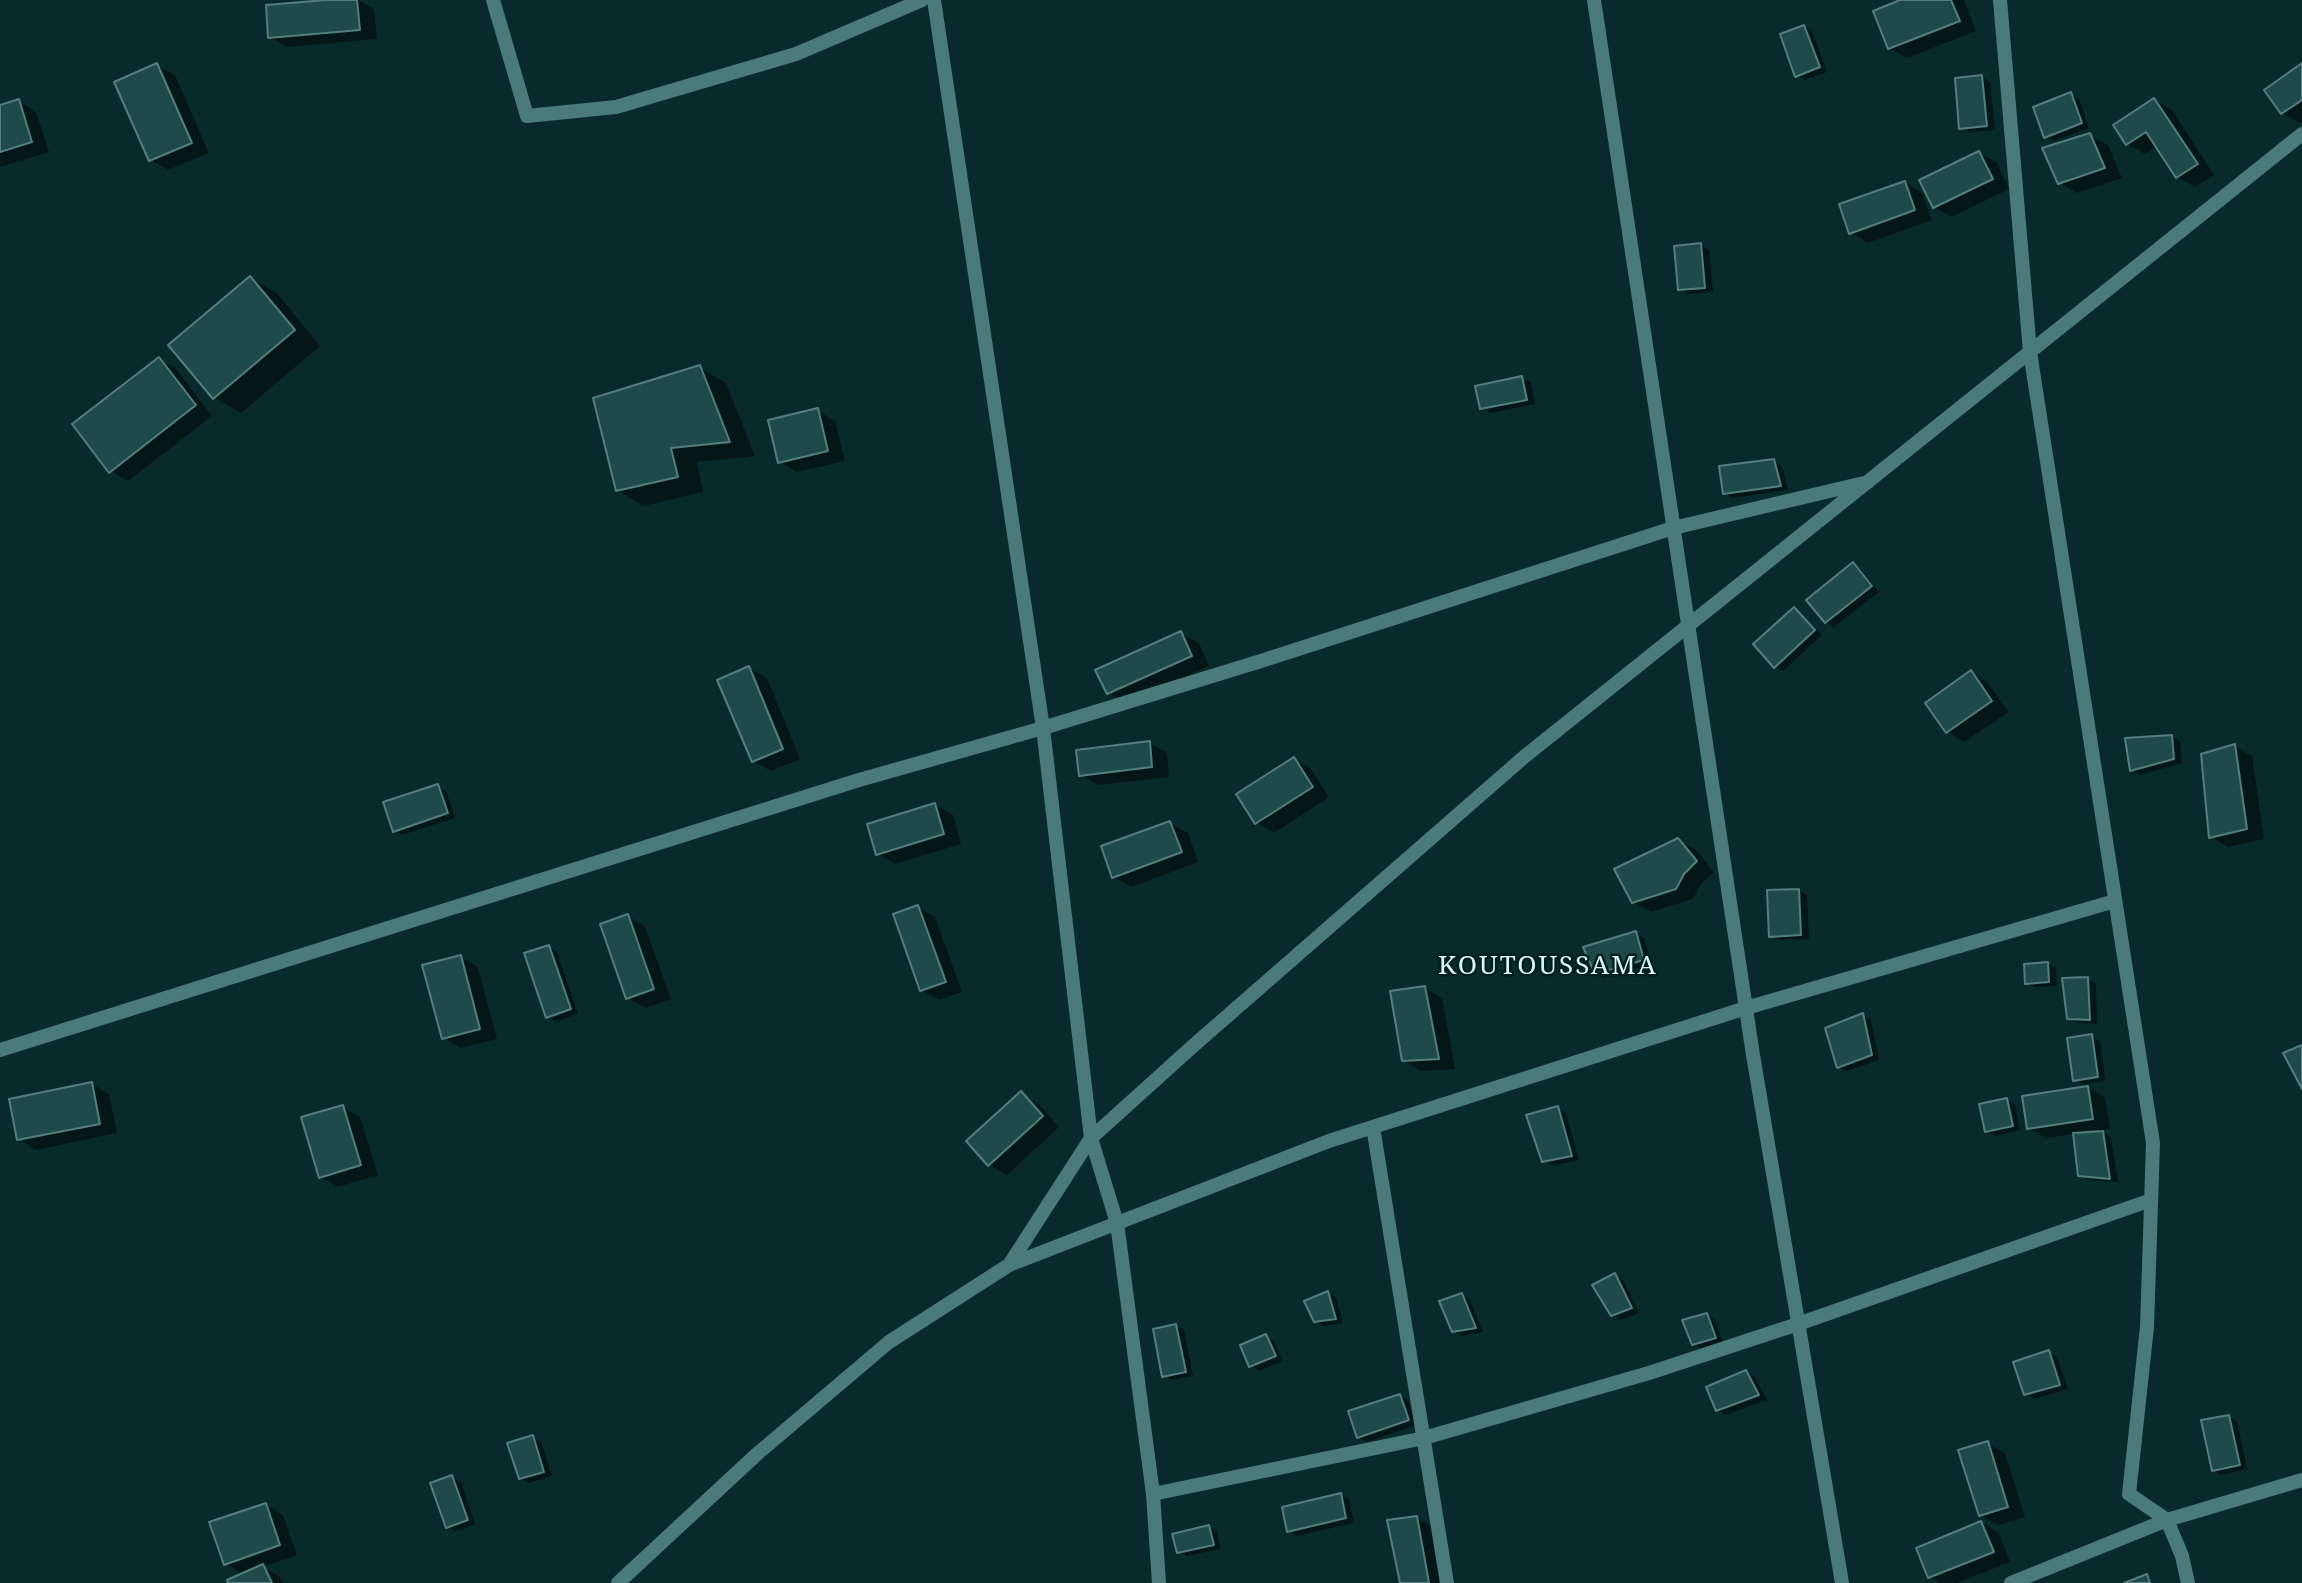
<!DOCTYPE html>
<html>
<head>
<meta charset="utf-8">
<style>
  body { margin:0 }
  canvas { display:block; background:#082a2a }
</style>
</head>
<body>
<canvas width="2302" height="1583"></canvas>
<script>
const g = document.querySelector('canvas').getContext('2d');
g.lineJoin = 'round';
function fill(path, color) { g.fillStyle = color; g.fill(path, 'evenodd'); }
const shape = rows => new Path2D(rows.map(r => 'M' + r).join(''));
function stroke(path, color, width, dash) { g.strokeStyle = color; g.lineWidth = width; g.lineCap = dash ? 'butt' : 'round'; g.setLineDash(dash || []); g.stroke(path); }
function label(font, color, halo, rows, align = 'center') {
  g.font = font + ' "Noto Serif",serif'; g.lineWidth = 5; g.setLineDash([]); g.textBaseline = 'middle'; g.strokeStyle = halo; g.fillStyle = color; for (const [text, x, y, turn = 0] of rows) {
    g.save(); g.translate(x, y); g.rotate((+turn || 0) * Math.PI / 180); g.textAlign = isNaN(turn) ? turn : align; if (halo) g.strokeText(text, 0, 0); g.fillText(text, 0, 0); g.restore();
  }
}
const shadow = shape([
  [345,0,358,0,374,9,377,39,288,47,270,37],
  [1905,0,1964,0,1976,31,1907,58,1889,48],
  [1804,26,1812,31,1827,72,1805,80,1797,75],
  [157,65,175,75,209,153,168,170,151,160],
  [2302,65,2302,122,2300,123,2282,113],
  [1982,77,1990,82,1995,130,1969,132,1961,128],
  [2070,94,2079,99,2089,128,2054,141,2046,136],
  [2154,100,2172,110,2214,175,2195,187,2177,177,2157,146,2145,154,2127,144],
  [19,101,36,112,49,152,0,167,0,107],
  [2090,135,2108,145,2122,178,2077,193,2060,183],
  [1979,153,1997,163,2009,189,1952,217,1934,207],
  [1905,182,1922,193,1932,220,1868,243,1850,233],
  [1701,245,1709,250,1713,292,1688,294,1680,289],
  [250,278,277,293,320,346,241,413,215,398,170,345],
  [159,359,176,369,212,416,128,481,111,471],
  [699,367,726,383,755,456,697,462,703,492,644,506,617,490],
  [1522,378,1531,382,1535,404,1490,413,1482,408],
  [817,410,835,421,845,461,797,472,780,462],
  [1774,461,1782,466,1788,490,1733,498,1724,493],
  [1853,564,1861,569,1879,592,1834,627,1826,622],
  [1794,609,1802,614,1822,635,1783,671,1775,666],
  [1181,633,1199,643,1209,666,1126,703,1108,693],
  [749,668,767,678,800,759,771,771,753,761],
  [1971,672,1988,683,2009,712,1964,742,1947,731],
  [2171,736,2180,741,2182,763,2140,775,2131,770],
  [1149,743,1167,753,1169,777,1099,785,1081,775],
  [2234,746,2252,756,2264,839,2228,847,2211,837],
  [1294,759,1311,769,1329,797,1274,833,1256,822],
  [438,786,446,791,455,818,402,835,394,831],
  [935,805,953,815,961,844,895,864,877,853],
  [1170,823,1188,833,1198,862,1131,887,1114,877],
  [1678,840,1696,850,1714,872,1701,884,1693,899,1651,912,1633,902],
  [1798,890,1807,895,1809,939,1779,940,1771,936],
  [918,907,935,917,962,992,939,1000,921,990],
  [628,916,645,927,671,999,646,1008,628,998],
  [1636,933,1644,938,1652,964,1604,978,1596,973],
  [549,947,557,952,578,1014,556,1022,547,1017],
  [461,957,478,967,497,1039,461,1048,443,1038],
  [2047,963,2056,968,2057,986,2035,987,2027,983],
  [2088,979,2096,984,2097,1024,2078,1023,2069,1018],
  [1425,988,1442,998,1455,1069,1421,1071,1404,1060],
  [1863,1015,1871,1020,1879,1060,1847,1071,1838,1066],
  [2091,1036,2100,1041,2105,1081,2083,1084,2075,1080],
  [92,1084,109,1094,117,1133,36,1150,19,1139],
  [2088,1087,2105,1098,2110,1129,2099,1130,2111,1138,2118,1182,2088,1180,2080,1175,2075,1134,2046,1138,2028,1128],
  [1021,1094,1038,1104,1059,1127,1007,1175,990,1165],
  [2007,1100,2015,1104,2020,1130,1995,1136,1986,1131],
  [342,1107,360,1117,378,1175,338,1187,320,1177],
  [1557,1108,1566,1113,1579,1160,1552,1166,1544,1161],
  [1615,1275,1623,1280,1639,1313,1621,1320,1612,1315],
  [1328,1293,1336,1297,1343,1323,1324,1326,1315,1321],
  [1462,1295,1470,1300,1483,1332,1462,1336,1454,1331],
  [1707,1315,1715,1320,1723,1342,1702,1349,1694,1344],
  [1176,1326,1184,1330,1193,1376,1172,1380,1164,1375],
  [1266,1336,1274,1341,1283,1361,1259,1371,1251,1366],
  [2048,1352,2057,1357,2068,1389,2034,1399,2025,1394],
  [1746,1372,1754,1376,1767,1400,1726,1415,1718,1410],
  [1400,1396,1408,1400,1416,1425,1367,1442,1358,1437],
  [2229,1417,2237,1421,2247,1469,2221,1475,2213,1470],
  [533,1437,541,1442,552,1476,529,1483,520,1478],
  [1987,1443,2005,1453,2025,1517,1998,1525,1980,1515],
  [452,1477,461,1482,475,1524,456,1531,448,1527],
  [1340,1495,1349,1499,1354,1523,1297,1536,1289,1531],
  [266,1505,283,1515,297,1555,263,1567,280,1577,283,1583,230,1583,244,1574,225,1564],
  [1417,1518,1435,1528,1444,1583,1401,1583],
  [1981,1523,1999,1533,2010,1562,1957,1583,1940,1583,1929,1577],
  [1209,1527,1217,1532,1221,1549,1187,1556,1179,1552]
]);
const building = shape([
  [326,0,357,0,360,30,268,38,266,5,326,0],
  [1900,0,1951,0,1960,21,1888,49,1873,11,1900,0],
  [1804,25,1820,67,1795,77,1780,34,1804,25],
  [157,63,192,143,149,161,114,82,157,63],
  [2302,63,2302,100,2281,114,2264,90,2302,63],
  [1982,75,1987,126,1959,129,1955,78,1982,75],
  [2071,92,2082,123,2044,138,2033,107,2071,92],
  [2154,98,2198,164,2176,178,2146,132,2126,145,2113,125,2154,98],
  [19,99,32,142,0,152,0,105,19,99],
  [2090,133,2105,168,2058,184,2042,148,2090,133],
  [1979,151,1993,179,1933,208,1919,180,1979,151],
  [1905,181,1915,210,1849,234,1839,204,1905,181],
  [1701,243,1705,288,1678,290,1674,246,1701,243],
  [250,276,295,330,213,399,168,345,250,276],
  [159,357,196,405,109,473,72,424,159,357],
  [700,365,730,442,671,448,678,477,616,491,593,398,700,365],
  [1522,376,1527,400,1480,409,1475,386,1522,376],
  [818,408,828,451,778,463,768,420,818,408],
  [1774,459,1781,486,1723,494,1719,466,1774,459],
  [1853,562,1872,586,1825,623,1806,600,1853,562],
  [1794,607,1815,630,1774,668,1753,644,1794,607],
  [1181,631,1192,656,1107,694,1095,670,1181,631],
  [749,666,783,749,752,762,717,680,749,666],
  [1971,670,1992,701,1946,733,1925,703,1971,670],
  [2172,735,2174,759,2130,771,2125,738,2172,735],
  [1150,741,1152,767,1079,776,1076,750,1150,741],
  [2235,744,2247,829,2209,838,2201,754,2235,744],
  [1294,757,1313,787,1255,824,1236,794,1294,757],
  [438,784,448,813,393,832,383,802,438,784],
  [935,803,944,834,876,855,867,824,935,803],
  [1170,821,1182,852,1112,878,1101,846,1170,821],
  [1678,838,1697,861,1684,874,1676,889,1632,903,1614,869,1678,838],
  [1799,889,1801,935,1769,937,1767,890,1799,889],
  [918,905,946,982,920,991,893,914,918,905],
  [628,914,654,989,626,999,600,924,628,914],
  [1636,931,1644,960,1595,974,1583,947,1636,931],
  [549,945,571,1009,546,1018,524,953,549,945],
  [461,955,480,1029,442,1039,422,965,461,955],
  [2048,962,2049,982,2025,984,2024,964,2048,962],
  [2088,977,2090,1020,2067,1019,2062,978,2088,977],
  [1425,986,1439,1059,1402,1061,1390,991,1425,986],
  [1863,1013,1872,1055,1837,1068,1825,1028,1863,1013],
  [2092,1034,2098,1077,2073,1081,2067,1038,2092,1034],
  [2302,1045,2302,1089,2283,1053,2302,1045],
  [92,1082,100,1124,17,1140,9,1099,92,1082],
  [2088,1086,2093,1119,2027,1129,2022,1096,2088,1086],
  [1021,1091,1043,1116,988,1166,966,1141,1021,1091],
  [2007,1098,2013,1126,1985,1132,1979,1104,2007,1098],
  [343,1105,361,1165,319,1178,301,1117,343,1105],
  [1558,1106,1572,1156,1542,1162,1526,1115,1558,1106],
  [2103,1131,2110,1179,2078,1176,2073,1133,2103,1131],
  [1615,1273,1632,1308,1611,1316,1592,1285,1615,1273],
  [1328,1291,1336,1319,1314,1322,1304,1301,1328,1291],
  [1462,1293,1476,1328,1452,1332,1439,1301,1462,1293],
  [1707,1313,1716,1338,1692,1345,1682,1320,1707,1313],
  [1176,1324,1186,1372,1162,1377,1153,1329,1176,1324],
  [1266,1334,1276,1356,1249,1367,1240,1345,1266,1334],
  [2049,1350,2060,1385,2024,1395,2013,1362,2049,1350],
  [1746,1370,1759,1395,1716,1411,1706,1387,1746,1370],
  [1400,1394,1409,1420,1357,1438,1348,1411,1400,1394],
  [2229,1415,2240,1465,2212,1471,2201,1420,2229,1415],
  [533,1435,544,1472,519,1479,507,1443,533,1435],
  [1988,1441,2008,1507,1979,1516,1958,1450,1988,1441],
  [452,1475,468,1520,446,1528,430,1483,452,1475],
  [1341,1493,1346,1518,1287,1532,1282,1507,1341,1493],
  [266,1503,280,1545,224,1565,209,1522,266,1503],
  [1417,1516,1429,1583,1400,1583,1387,1520,1417,1516],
  [1981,1521,1994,1552,1928,1578,1916,1548,1981,1521],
  [1209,1525,1214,1545,1177,1553,1172,1534,1209,1525],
  [263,1564,272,1583,228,1583,227,1580,263,1564],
  [2147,1574,2150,1583,2124,1583,2147,1574]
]);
const minor = shape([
  [493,0,527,116,616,107,796,54,922,0],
  [934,0,1043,728,1091,1138,1117,1223,1153,1494,1159,1583],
  [1594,0,1753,1055,1842,1583],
  [2000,0,2030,352,2153,1143,2147,1327,2129,1494,2167,1520,2182,1556,2188,1583],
  [0,1050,859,780,1043,728,1261,661,1673,528,1868,482],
  [1373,1127,1447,1583],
  [1009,1265,1091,1138,1193,1046,1524,757,2302,134],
  [1153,1494,1424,1438,1649,1373,1798,1324,2151,1200],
  [618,1583,757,1454,889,1342,1009,1265,1329,1141,1746,1008,2115,901],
  [2011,1583,2167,1520,2302,1480]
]);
const quarterNames = [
  ["KOUTOUSSAMA",1548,967]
];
fill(shadow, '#0007');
fill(building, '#1f4a4a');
stroke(building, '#547e7e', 2);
stroke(minor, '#4a7a7a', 14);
g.letterSpacing = '2px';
label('26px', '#def4f4', '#002020', quarterNames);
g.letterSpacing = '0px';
</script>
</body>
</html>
